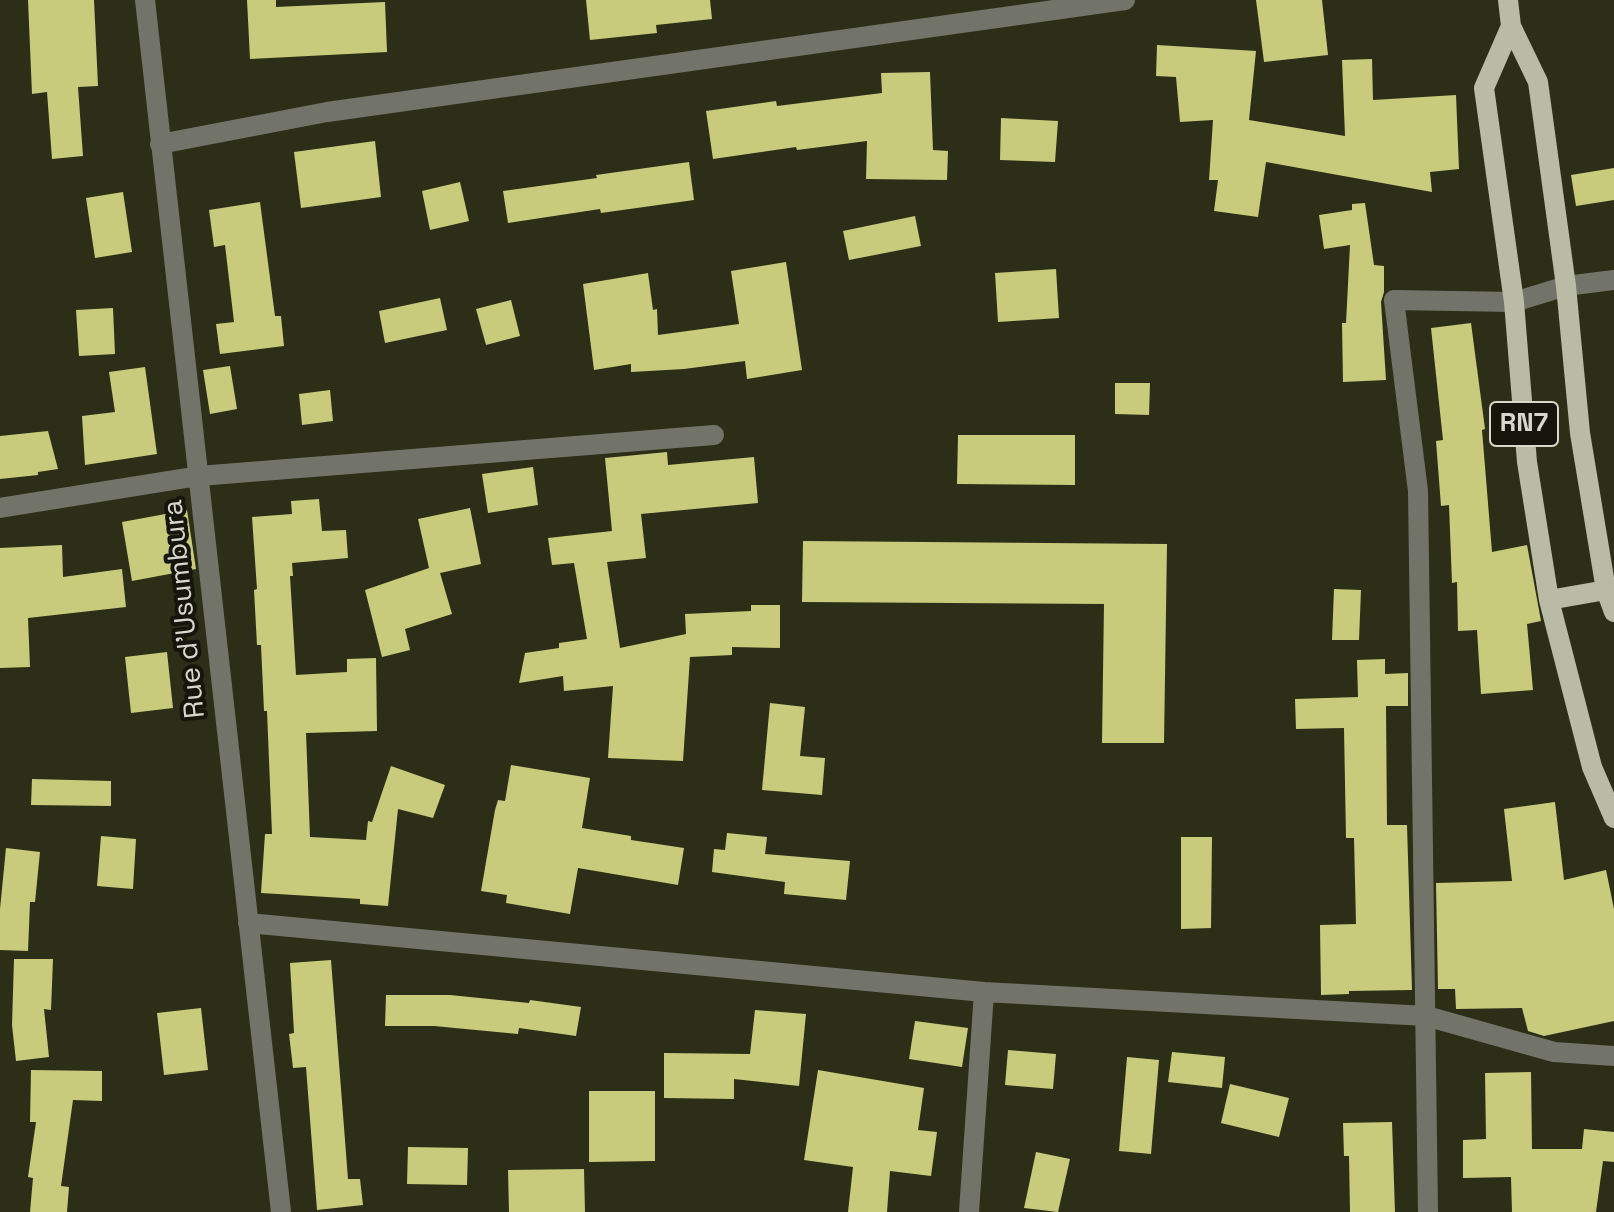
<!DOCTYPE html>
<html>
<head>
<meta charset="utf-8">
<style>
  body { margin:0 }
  canvas { display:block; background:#2d2e18 }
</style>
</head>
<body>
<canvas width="1614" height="1212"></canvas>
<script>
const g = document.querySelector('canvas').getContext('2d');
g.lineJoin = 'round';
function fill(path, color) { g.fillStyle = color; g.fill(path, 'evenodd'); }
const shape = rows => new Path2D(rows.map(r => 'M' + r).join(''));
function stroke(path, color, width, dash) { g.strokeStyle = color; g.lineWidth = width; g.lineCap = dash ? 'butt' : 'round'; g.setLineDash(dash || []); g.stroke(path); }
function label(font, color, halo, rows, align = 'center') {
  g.font = font + ' "Space Grotesk",sans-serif'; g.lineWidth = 8; g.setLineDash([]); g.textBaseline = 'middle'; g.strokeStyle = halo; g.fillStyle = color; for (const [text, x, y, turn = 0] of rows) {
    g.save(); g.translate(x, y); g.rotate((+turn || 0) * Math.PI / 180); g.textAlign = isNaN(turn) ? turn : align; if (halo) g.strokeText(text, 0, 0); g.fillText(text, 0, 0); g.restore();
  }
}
const building = shape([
  [28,0,94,0,98,86,78,87,83,156,52,159,47,92,32,94],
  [247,0,276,0,276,7,385,2,387,52,250,59],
  [586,0,710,0,712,19,656,25,657,33,590,40],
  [1256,0,1322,0,1328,55,1264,62],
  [1157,45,1256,51,1249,120,1345,136,1342,60,1372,59,1373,100,1456,95,1459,169,1430,172,1432,192,1266,162,1258,217,1214,211,1218,180,1209,180,1213,120,1180,122,1176,77,1156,76],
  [930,72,933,150,948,151,947,180,866,179,867,141,797,150,796,147,713,159,706,111,776,101,777,106,882,93,881,73],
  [1001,118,1058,121,1055,162,1000,160],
  [375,141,381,197,301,208,294,152],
  [689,162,694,200,601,213,600,209,508,223,503,191,597,178,596,175],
  [1614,168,1614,200,1576,206,1571,175],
  [460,182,469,221,430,230,422,191],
  [123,192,132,252,95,258,86,198],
  [260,202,275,316,281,316,284,346,220,354,216,324,234,322,225,245,214,247,209,210],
  [1365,203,1374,265,1384,266,1384,292,1381,302,1386,380,1343,382,1342,323,1346,323,1350,245,1324,249,1319,215,1352,210,1352,204],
  [915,216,921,246,849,260,843,231],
  [786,262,802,370,747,379,745,361,684,369,631,372,631,364,594,370,583,284,648,273,653,310,657,309,658,335,739,324,731,271],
  [1056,269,1059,318,998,322,995,273],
  [440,298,447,330,385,343,379,311],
  [511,300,520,336,486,345,476,309],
  [113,308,115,354,79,356,76,310],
  [1471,323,1485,429,1482,430,1492,552,1527,545,1541,621,1527,624,1533,690,1481,694,1477,630,1458,631,1457,582,1452,583,1449,505,1441,506,1436,441,1443,440,1431,328],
  [230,366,237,409,210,414,203,370],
  [145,367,157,454,85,465,82,416,115,412,109,372],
  [1115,383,1150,383,1149,415,1115,414],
  [330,390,333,421,302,425,299,394],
  [48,431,58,469,38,472,38,475,0,479,0,436],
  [958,435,1075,435,1075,485,957,484],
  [667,452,668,465,754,457,758,503,641,514,646,558,607,562,620,648,686,634,685,614,751,611,751,605,780,605,780,648,732,647,732,655,690,657,683,761,608,758,613,686,564,691,563,676,519,683,525,653,559,648,559,643,587,639,574,563,552,565,548,538,612,531,605,458],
  [533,467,538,505,488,513,482,474],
  [319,499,322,531,346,530,348,558,292,563,293,576,290,576,296,675,347,672,347,659,376,658,377,731,306,733,310,837,366,840,368,821,372,822,391,766,445,785,433,818,398,809,388,906,360,904,360,899,261,893,265,834,272,834,267,711,264,711,261,645,257,645,254,590,257,589,252,517,292,514,291,501],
  [470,508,481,564,440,573,452,614,405,629,410,650,382,657,365,590,429,568,418,519],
  [187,510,196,569,132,581,122,522],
  [803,541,1167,544,1164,743,1102,743,1104,604,802,602],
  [62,545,63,577,122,569,126,607,28,618,30,667,0,668,0,548],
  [1334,589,1361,590,1359,640,1332,640],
  [167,652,173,708,131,713,125,657],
  [1385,659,1385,674,1408,673,1408,706,1386,706,1387,825,1407,825,1412,990,1349,991,1349,994,1321,995,1320,925,1356,924,1354,838,1346,838,1344,728,1296,729,1295,699,1358,697,1357,660],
  [770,703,805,707,800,756,825,758,822,795,762,790],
  [511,765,590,778,582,828,631,836,631,840,684,848,678,885,578,868,570,914,506,903,507,895,481,891,495,810,498,800,505,801],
  [32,779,111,781,111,806,31,805],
  [1555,802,1564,880,1606,870,1614,909,1614,1021,1544,1036,1528,1031,1522,1008,1456,1009,1455,989,1438,989,1436,883,1512,881,1504,809],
  [727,833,767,837,765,854,850,861,846,900,784,894,785,882,712,872,714,849,725,850],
  [101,836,136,839,133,889,97,886],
  [1181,837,1212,837,1211,928,1181,929],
  [6,848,40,852,35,902,30,902,28,951,0,950,0,909],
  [14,959,53,959,51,1010,44,1009,49,1057,16,1061,12,1025],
  [331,960,348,1179,360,1179,363,1205,317,1210,306,1067,293,1068,289,1034,294,1033,290,963],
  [386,995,450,995,529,1003,530,1000,581,1007,576,1036,519,1028,518,1034,434,1026,385,1026],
  [201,1008,208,1070,164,1075,157,1013],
  [755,1010,806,1014,799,1086,734,1079,734,1099,664,1098,664,1053,750,1054],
  [915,1021,968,1028,962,1067,909,1059],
  [1008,1050,1056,1054,1053,1089,1005,1085],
  [1172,1052,1225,1057,1222,1088,1168,1082],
  [1127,1057,1159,1060,1151,1154,1119,1151],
  [31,1070,102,1071,102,1101,73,1100,61,1186,69,1187,67,1212,30,1212,33,1178,28,1177,36,1122,30,1122],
  [818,1070,924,1088,918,1130,937,1132,931,1176,890,1171,887,1212,848,1212,853,1167,804,1160],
  [1531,1072,1532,1149,1582,1149,1584,1129,1614,1132,1614,1162,1603,1161,1596,1212,1512,1212,1511,1177,1463,1178,1463,1140,1486,1139,1485,1073],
  [1230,1084,1289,1098,1279,1137,1221,1123],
  [589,1091,655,1091,655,1161,589,1162],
  [1392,1122,1395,1212,1350,1212,1349,1156,1344,1156,1343,1123],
  [408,1147,468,1148,467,1185,407,1184],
  [1036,1152,1070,1159,1058,1212,1024,1208],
  [584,1169,585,1212,509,1212,508,1170]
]);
const minor = shape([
  [145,0,281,1212],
  [160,144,327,112,1125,0],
  [0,508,199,476,714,435],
  [248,923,984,992,1426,1016,1554,1052,1614,1056],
  [969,1212,984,992],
  [1428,1212,1418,491,1394,300,1514,302,1566,286,1614,280]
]);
const major = shape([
  [1508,0,1511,26,1538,82,1566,286,1580,433,1606,590,1614,612],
  [1511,26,1484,88,1514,302,1527,462,1549,600,1592,767,1614,818],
  [1549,600,1606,590]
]);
const shields = [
  [1524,424,68]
];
const shieldNames = [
  ["RN7",1524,424]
];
const streetNames = [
  ["Rue d'Usumbura",185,609,-96]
];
fill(building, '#c8cb7b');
stroke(minor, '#737469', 20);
stroke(major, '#babba5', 20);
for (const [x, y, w] of shields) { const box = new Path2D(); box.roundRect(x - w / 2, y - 22, w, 44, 6); g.fillStyle = '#15150c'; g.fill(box); stroke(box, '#d7d8cb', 2); }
label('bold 26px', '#d7d8cb', null, shieldNames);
label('28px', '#d7d8cb', '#15150c', streetNames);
</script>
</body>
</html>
